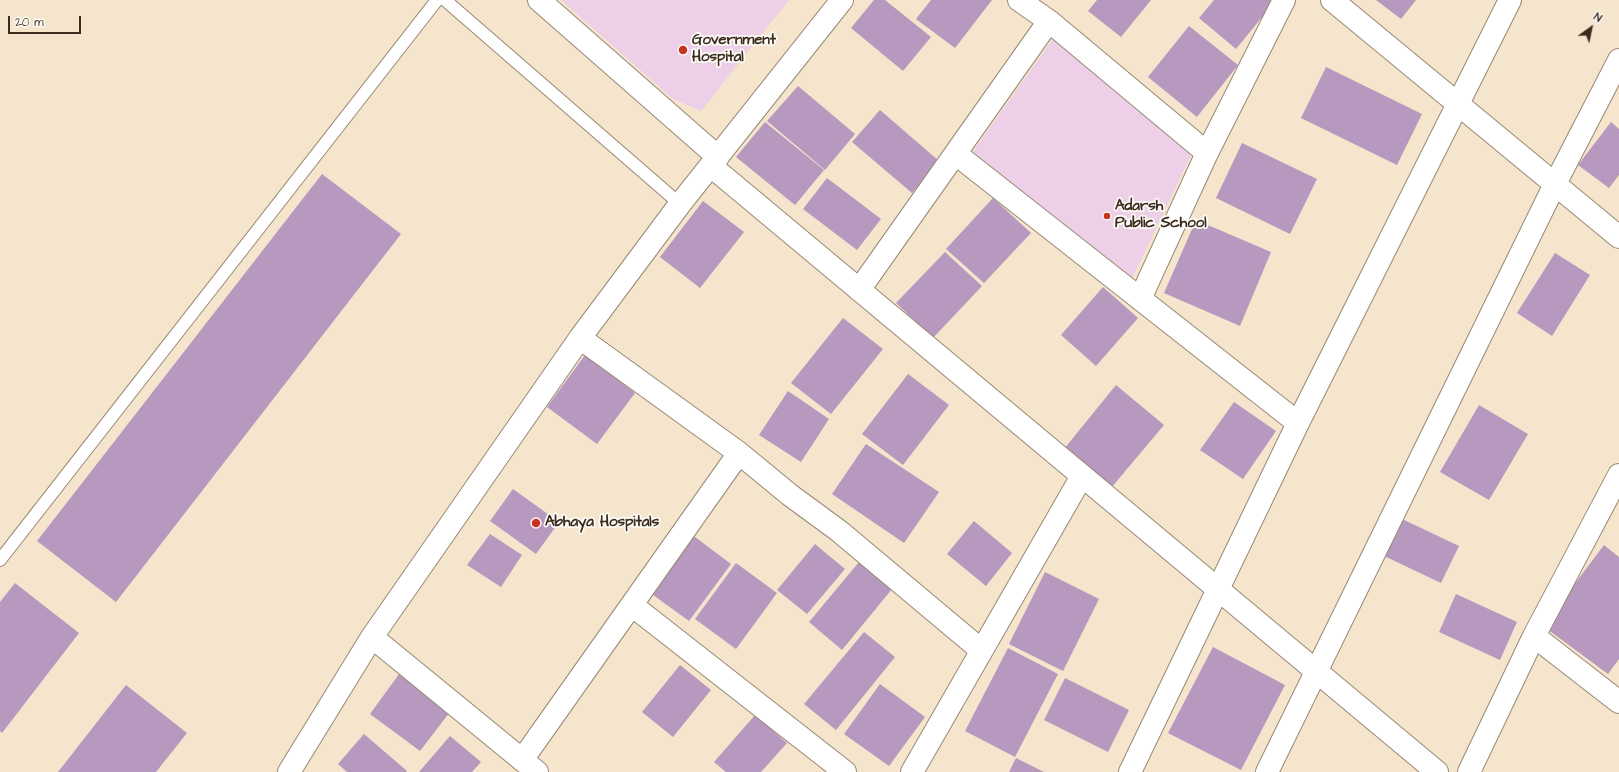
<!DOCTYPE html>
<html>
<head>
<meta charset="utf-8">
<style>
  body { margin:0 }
  #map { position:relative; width:1619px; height:772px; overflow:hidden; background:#f4e5cc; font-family:"Architects Daughter",sans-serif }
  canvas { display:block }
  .north { position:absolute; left:1571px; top:8px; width:40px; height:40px; -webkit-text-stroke:3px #fdfcf7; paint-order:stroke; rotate:33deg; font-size:11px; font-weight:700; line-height:16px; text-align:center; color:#3b2a1e }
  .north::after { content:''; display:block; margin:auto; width:14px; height:18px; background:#3b2a1e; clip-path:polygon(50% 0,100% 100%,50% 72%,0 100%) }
  .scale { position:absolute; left:8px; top:16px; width:73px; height:18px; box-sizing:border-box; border:2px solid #3b2a1e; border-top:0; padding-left:5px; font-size:12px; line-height:14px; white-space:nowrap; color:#3b2a1e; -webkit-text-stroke:3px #fdfcf7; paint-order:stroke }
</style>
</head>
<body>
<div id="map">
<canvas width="1619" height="772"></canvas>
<div class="north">N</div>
<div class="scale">20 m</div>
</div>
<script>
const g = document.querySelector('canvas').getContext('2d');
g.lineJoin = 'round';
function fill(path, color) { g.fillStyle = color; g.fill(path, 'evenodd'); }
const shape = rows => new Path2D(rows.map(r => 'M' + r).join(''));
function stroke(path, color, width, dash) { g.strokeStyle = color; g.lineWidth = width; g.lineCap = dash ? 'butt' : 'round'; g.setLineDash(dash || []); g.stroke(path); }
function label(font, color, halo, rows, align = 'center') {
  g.font = font + ' "Architects Daughter",sans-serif'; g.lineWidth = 3.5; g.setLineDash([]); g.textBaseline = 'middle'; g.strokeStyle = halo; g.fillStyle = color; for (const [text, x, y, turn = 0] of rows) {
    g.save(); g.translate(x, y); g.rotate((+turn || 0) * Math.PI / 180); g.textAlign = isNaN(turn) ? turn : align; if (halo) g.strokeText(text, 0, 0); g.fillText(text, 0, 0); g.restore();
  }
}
const built = shape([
  [561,0,789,0,701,111,673,99],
  [1053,39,1192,153,1132,279,972,153]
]);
const building = shape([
  [874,0,885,0,931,37,903,71,851,28],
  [931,0,992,0,955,48,916,19],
  [1097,0,1151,0,1121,37,1088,11],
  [1214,0,1276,0,1236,49,1199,18],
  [1376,0,1416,0,1401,19],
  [1189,26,1238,65,1197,117,1148,77],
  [1326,67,1422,114,1397,165,1301,118],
  [798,86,855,134,825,170,767,121],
  [880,110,939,161,912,193,852,142],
  [765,122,824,170,795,205,736,157],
  [1611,122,1619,129,1619,175,1609,188,1578,165],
  [1242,143,1317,179,1290,234,1216,198],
  [322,174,401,234,116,602,37,541],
  [827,178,881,219,857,250,803,209],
  [993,198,1031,233,984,283,946,249],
  [703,201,744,232,700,288,660,257],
  [1196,220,1271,252,1240,326,1164,293],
  [945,252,982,286,933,338,896,303],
  [1555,253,1590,275,1552,336,1517,313],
  [1103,287,1138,318,1096,366,1061,335],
  [843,318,883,349,831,414,791,383],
  [585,355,635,393,597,444,547,407],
  [908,374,949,405,903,465,862,434],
  [1116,385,1164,425,1111,488,1064,449],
  [788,391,829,419,801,462,759,435],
  [1234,402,1276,431,1243,479,1200,450],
  [1479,405,1528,434,1489,500,1440,472],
  [866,444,939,492,904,543,832,494],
  [513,489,559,522,536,554,490,521],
  [1400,518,1459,546,1441,583,1382,555],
  [974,521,1012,553,986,586,947,554],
  [490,534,522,555,501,587,467,565],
  [691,534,731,564,689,621,649,592],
  [815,544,845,569,807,614,777,590],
  [1604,545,1619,557,1619,659,1608,674,1543,626],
  [859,562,892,589,842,650,809,622],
  [736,563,777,593,736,649,695,619],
  [1045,572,1099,599,1063,671,1009,644],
  [15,583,79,633,2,733,0,731,0,602],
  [1456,594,1517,622,1500,660,1439,632],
  [864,632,895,657,836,730,804,704],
  [1213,647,1285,685,1241,770,1168,733],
  [1008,648,1058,674,1015,757,965,731],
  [680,665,711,690,673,737,642,712],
  [402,670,453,708,420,751,370,714],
  [1065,678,1129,710,1108,752,1044,720],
  [880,684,925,717,889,766,844,734],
  [126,685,187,733,156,772,58,772],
  [755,715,787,743,761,772,726,772,714,762],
  [364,734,407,771,406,772,347,772,338,764],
  [450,736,481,762,472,772,419,772],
  [1016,758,1044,772,1009,772]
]);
const service = shape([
  [445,0,680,204],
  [0,560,437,0]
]);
const minor = shape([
  [539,0,718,157],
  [1019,0,1049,21,1207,153],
  [1332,0,1619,237],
  [956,154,1298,423],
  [711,166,1437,772],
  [859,290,1049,21],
  [1140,299,1207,153,1284,0],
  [580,338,739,453,790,495,839,531,981,650],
  [633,606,845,772],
  [1534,636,1619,702],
  [372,637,537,772],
  [522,760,739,453],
  [289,772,372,637,580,338,680,204,842,0],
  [912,772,1082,476],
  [1130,772,1298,423,1510,0],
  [1267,772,1555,184,1619,60],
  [1469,772,1534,636,1619,475]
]);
const markers = [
  [683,50,5,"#c8321e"],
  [1107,216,4,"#c8321e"],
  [536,523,5,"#c8321e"]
];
const poiNames = [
  ["Government",692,41],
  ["Hospital",692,58],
  ["Adarsh",1115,207],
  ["Public School",1115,224],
  ["Abhaya Hospitals",545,523]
];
fill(built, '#edd0e8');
fill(building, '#b798be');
stroke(service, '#988875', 14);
stroke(minor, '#988875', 24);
stroke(service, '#fff', 12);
stroke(minor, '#fff', 22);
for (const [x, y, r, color] of markers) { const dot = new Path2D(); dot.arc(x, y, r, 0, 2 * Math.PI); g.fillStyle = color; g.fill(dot); stroke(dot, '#fdfcf7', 1.5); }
label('bold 15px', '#3b2a1e', '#fdfcf7', poiNames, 'left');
</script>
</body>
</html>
